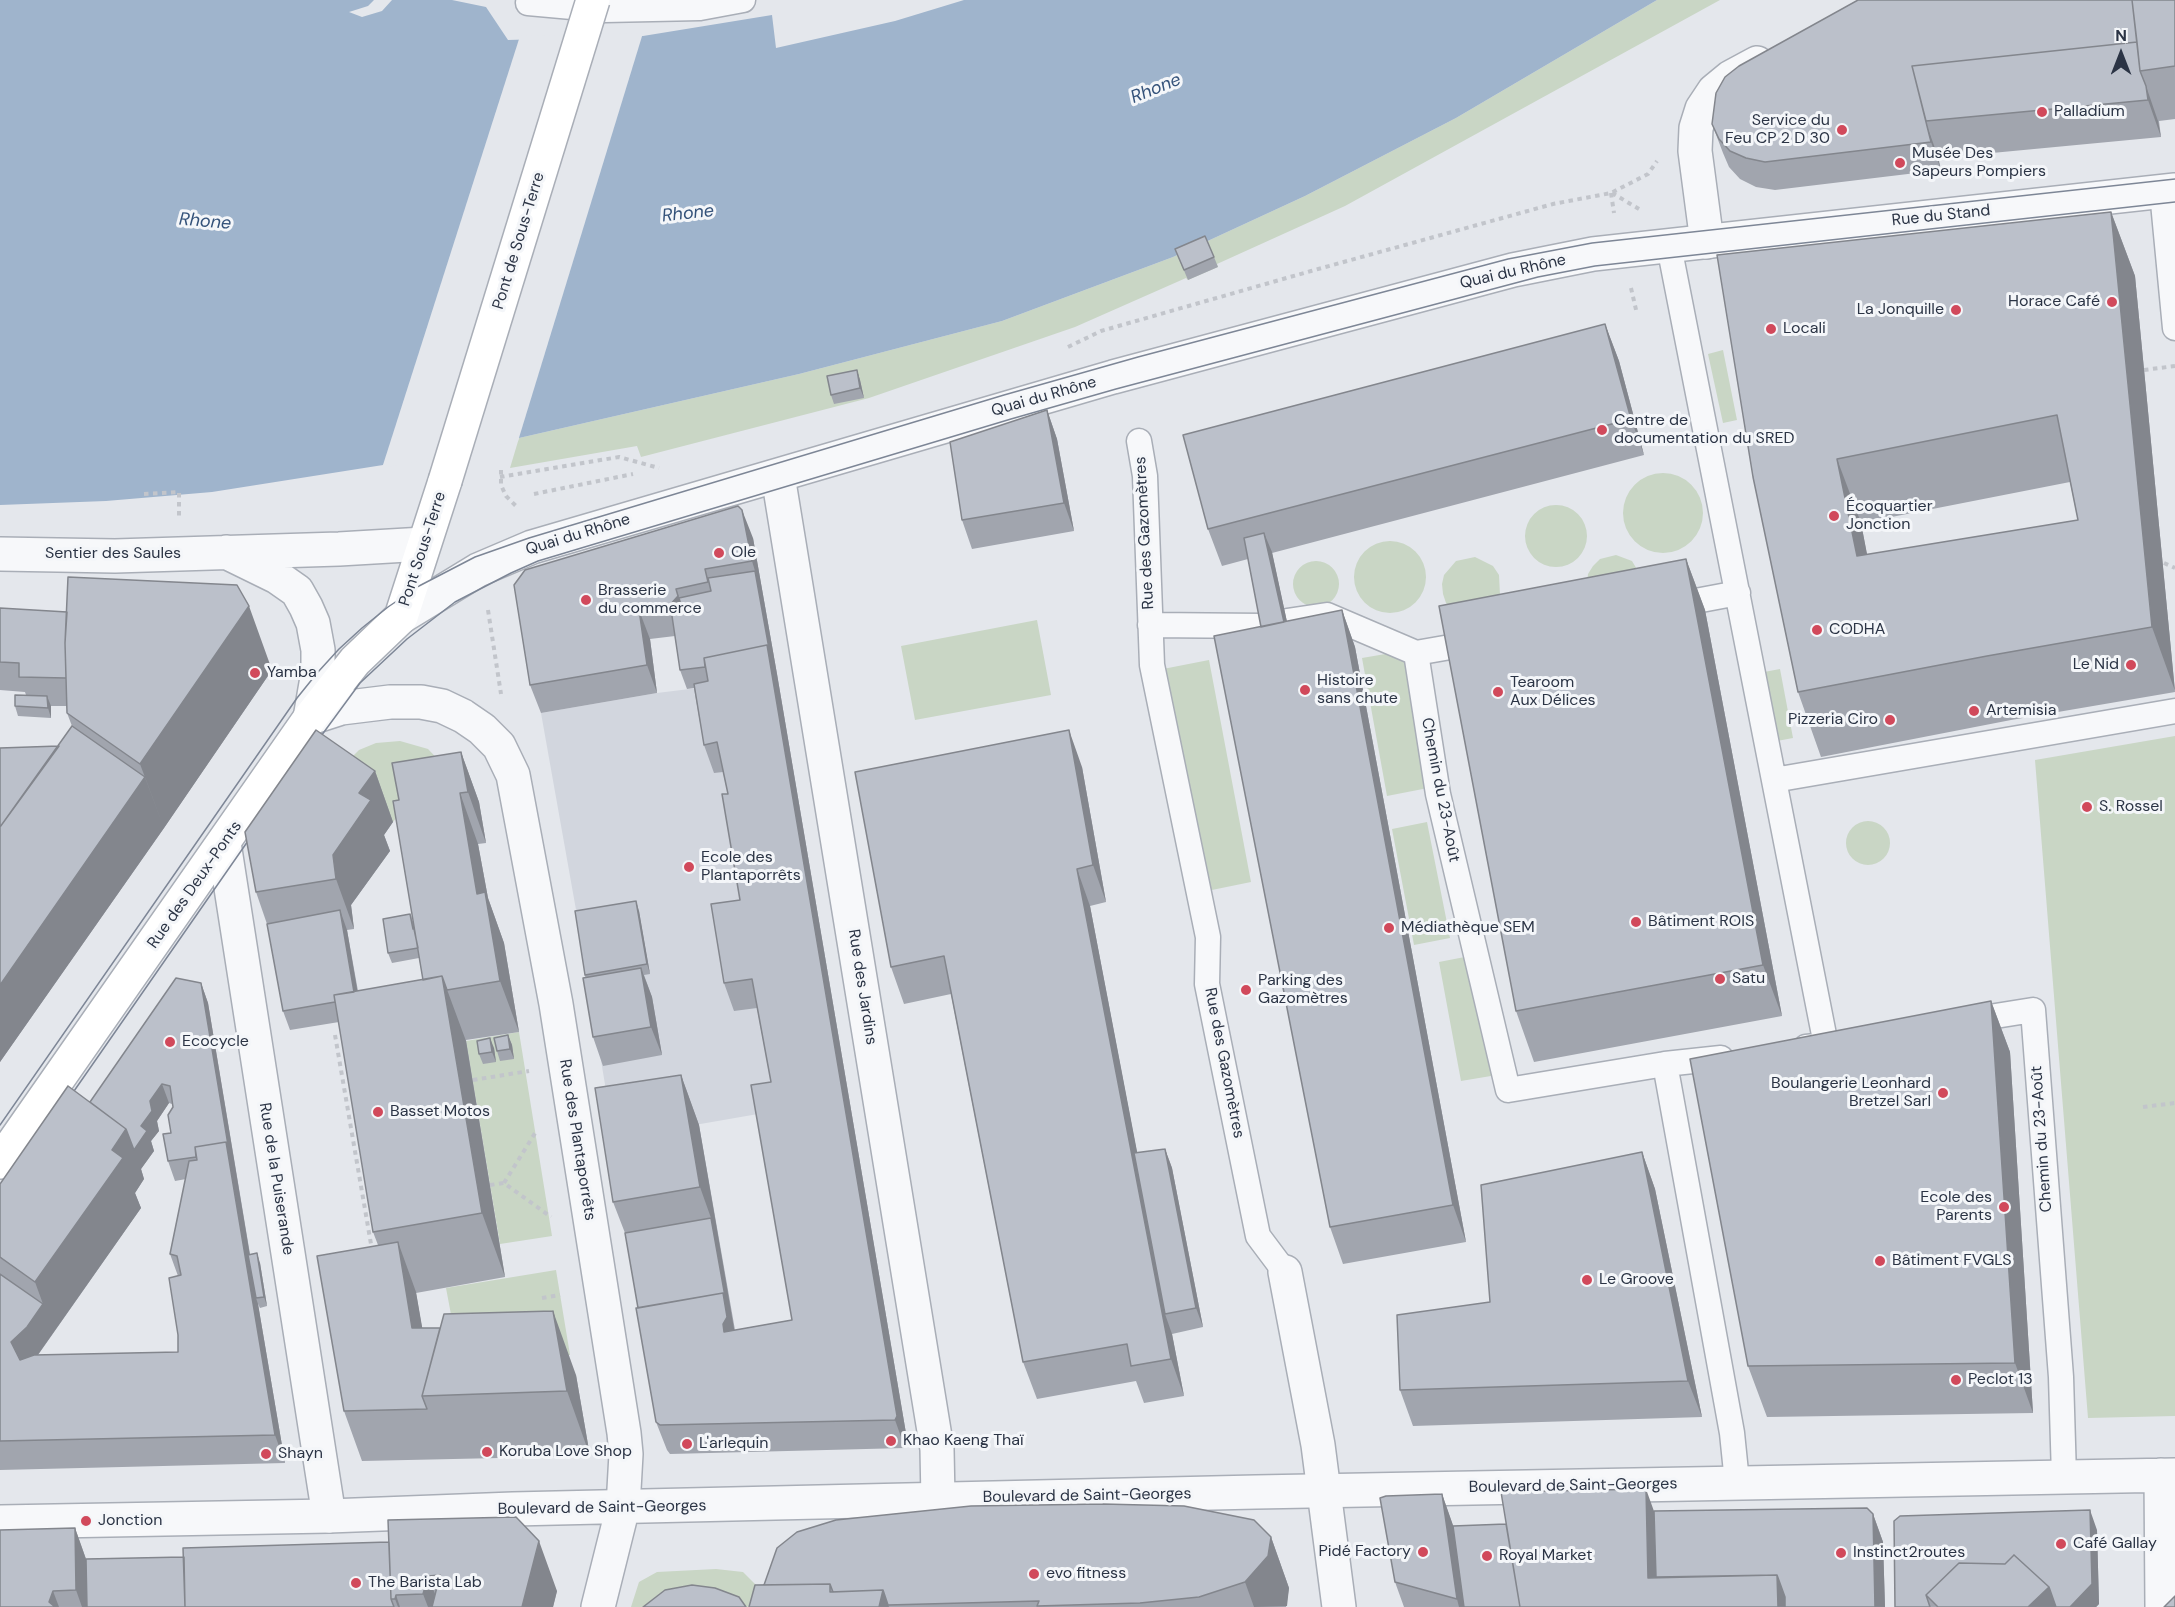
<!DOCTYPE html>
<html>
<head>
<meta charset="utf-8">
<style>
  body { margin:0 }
  #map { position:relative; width:2175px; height:1607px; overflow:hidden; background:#e4e7ec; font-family:"DM Sans",sans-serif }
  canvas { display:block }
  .north { position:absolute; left:2091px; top:24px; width:60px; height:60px; -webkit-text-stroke:4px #f4f6f9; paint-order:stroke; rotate:0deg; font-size:16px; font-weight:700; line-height:24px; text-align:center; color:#2b3445 }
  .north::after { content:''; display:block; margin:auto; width:21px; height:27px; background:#2b3445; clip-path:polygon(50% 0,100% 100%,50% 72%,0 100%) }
</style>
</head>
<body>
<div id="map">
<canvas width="2175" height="1607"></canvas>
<div class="north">N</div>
</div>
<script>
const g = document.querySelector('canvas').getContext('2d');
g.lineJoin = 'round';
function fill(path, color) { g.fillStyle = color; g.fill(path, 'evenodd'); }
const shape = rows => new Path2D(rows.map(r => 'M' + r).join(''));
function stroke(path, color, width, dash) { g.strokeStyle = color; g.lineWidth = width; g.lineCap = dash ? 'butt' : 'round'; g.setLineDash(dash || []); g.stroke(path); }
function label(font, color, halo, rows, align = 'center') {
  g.font = font + ' "DM Sans",sans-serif'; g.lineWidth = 6; g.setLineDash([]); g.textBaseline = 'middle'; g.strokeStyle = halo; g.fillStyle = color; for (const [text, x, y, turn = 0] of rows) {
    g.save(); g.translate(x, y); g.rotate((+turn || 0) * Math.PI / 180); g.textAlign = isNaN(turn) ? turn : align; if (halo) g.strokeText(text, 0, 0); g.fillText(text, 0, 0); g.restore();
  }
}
const built = shape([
  [714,686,781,1110,614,1139,578,921,541,713,657,693]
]);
const green = shape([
  [1657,0,1720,0,1345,206,1217,264,1218,267,1188,280,1186,278,1075,327,869,398,641,457,637,446,510,468,519,438,799,374,1002,321,1173,257,1305,196,1456,118],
  [1723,350,1737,420,1723,423,1708,354],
  '1623 513a40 40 0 1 1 80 0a40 40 0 1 1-80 0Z',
  '1525 536a31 31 0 1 1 62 0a31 31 0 1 1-62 0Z',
  '1354 577a36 36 0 1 1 72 0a36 36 0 1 1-72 0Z',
  [1616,555,1632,561,1641,576,1587,583,1588,574,1593,566,1600,559],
  [1475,557,1493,566,1499,575,1500,595,1452,610,1446,603,1443,594,1442,584,1444,575,1456,561],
  '1293 584a23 23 0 1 1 46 0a23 23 0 1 1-46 0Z',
  [1037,620,1051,695,915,720,901,646],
  [1403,651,1428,788,1387,796,1362,658],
  [1209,660,1251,882,1207,891,1163,669],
  [1780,669,1793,738,1777,741,1764,672],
  [2175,736,2175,1416,2088,1418,2035,760],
  [400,741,428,749,450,772,407,805,393,822,343,766,359,750,376,743],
  '1846 843a22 22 0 1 1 44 0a22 22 0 1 1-44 0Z',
  [1427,822,1450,938,1414,945,1392,829],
  [1475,955,1497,1075,1461,1081,1439,962],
  [519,1032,552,1236,500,1244,466,1041],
  [556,1270,570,1355,459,1357,446,1288],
  [716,1569,743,1572,759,1588,765,1607,631,1607,639,1582,657,1572]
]);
const water = shape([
  [0,0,374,0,368,6,349,12,362,17,382,11,392,0,452,0,486,7,508,40,643,36,772,15,776,48,895,21,964,0,1657,0,1456,118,1305,196,1173,257,1002,321,799,374,519,438,383,465,212,492,106,501,0,505]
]);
const pier = shape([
  [643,33,518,441,382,468,520,36]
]);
const path = shape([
  [1611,193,1614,213],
  [1612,193,1639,209],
  [1631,288,1637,314],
  [1068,347,1101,331,1311,271,1553,204,1611,193,1648,174,1657,161],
  [2144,370,2175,366],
  [501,470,501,485,506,496,518,508],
  [500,477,619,457,659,468],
  [144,494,179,492,179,516],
  [534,494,633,474],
  [2164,563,2175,568],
  [488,610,501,694],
  [335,1035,372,1250],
  [473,1080,529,1071],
  [2143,1107,2175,1103],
  [504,1183,537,1130],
  [490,1185,504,1183,551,1217],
  [542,1298,560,1295]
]);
const pedestrian = shape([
  [528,3,605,10,700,8,743,0],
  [2162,192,2175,328],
  [1669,246,1826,1045,1806,1047],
  [1139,441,1145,476,1152,665,1208,937,1207,984,1258,1236,1285,1272],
  [1669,606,1738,593],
  [1287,621,1327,615,1416,653],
  [1150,625,1264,626],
  [1479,642,1416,653,1438,794,1508,1090,1665,1064],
  [1774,780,2175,711],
  [1964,1021,2033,1010,2061,1377,2064,1477],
  [1721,1058,1665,1064,1732,1433,1737,1482]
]);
const minor = shape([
  [1707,242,1695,151,1696,128,1702,109,1714,91,1731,77,1757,63],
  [778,476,937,1449,938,1500],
  [226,552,277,577,297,591,306,607,313,623,318,650,318,672,310,718,341,708,390,702,421,702,442,706,463,716,482,729,499,746,513,775,556,1004,624,1433,626,1454,623,1507],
  [0,554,115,556,339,549,424,544],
  [224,843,329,1516],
  [1285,1272,1318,1445,1339,1607]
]);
const tertiary = shape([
  [401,617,478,570,532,547,1113,377,1513,270,1593,254,2175,190],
  [2161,1475,2162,1606],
  [0,1522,329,1516,513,1509,1256,1492,2175,1475],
  [598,1607,623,1507]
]);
const secondary = shape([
  [0,1162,310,718,355,661,401,617,445,481]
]);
const tram = shape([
  [313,747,360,683,407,639,455,602,511,573,538,561,1011,419,1116,389,1538,277,1595,266,2175,202],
  [65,1104,257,828],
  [0,1125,297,698,318,672,339,649,362,628,388,607,419,586,475,557,529,538,1004,395,1138,357,1508,259,1592,243,2175,179]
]);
const secondaryBridge = shape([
  [445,481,593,0]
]);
const wall = shape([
  [2175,0,2175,119,2159,121,2161,137,1939,158,1937,151,1941,170,1775,190,1756,187,1740,179,1729,167,1723,153,1712,124],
  [2111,212,2135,276,2175,692,2011,720,1821,757,1798,692,1753,477],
  [2070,482,2078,520,1867,555,1861,523],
  [1175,249,1214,257,1218,267,1188,280],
  [1605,324,1619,361,1644,455,1272,553,1287,622,1342,610,1355,647,1466,1242,1343,1264,1330,1227,1261,627,1248,559,1222,566,1208,529],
  [857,370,860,380,864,398,834,404,831,395],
  [1047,410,1057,439,1074,531,972,549,962,520],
  [753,538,777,674,908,1445,905,1448,670,1454,667,1450,656,1422,638,1308,625,1233,613,1202,681,1075,699,1125,735,1330,792,1320,771,1082,757,1008,734,1011,724,983,740,900,728,794,723,772,714,773,704,745,694,688,687,689,680,670,675,636,650,639,657,693,541,713,530,685,514,585],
  [1686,559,1705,610,1782,1016,1534,1062,1516,1011],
  [0,608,272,670,164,828,0,1062,0,748,58,746,72,726,67,713,67,706,51,706,51,718,18,716,15,706,26,695,25,692,0,690],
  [461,752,479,802,486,843,478,844,488,898,504,943,519,1032,466,1040,505,1277,416,1293,422,1328,576,1375,590,1456,362,1461,344,1411,378,1245,373,1232,339,1022,290,1030,283,1011,267,924,256,892,375,771,393,822,384,835,390,851,351,905,354,929,347,930,358,991,423,980,419,958,392,963,388,953,410,914,414,924,399,800],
  [1082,767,1106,902,1090,906,1137,1153,1165,1149,1172,1168,1203,1327,1172,1334,1184,1396,1144,1403,1136,1381,1037,1399,1023,1362,951,994,904,1004,891,967],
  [639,911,650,974,644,975,652,997,662,1055,603,1066,593,1037,585,975],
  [201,983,208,1003,250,1254,260,1263,267,1306,260,1308,258,1304,285,1463,0,1470,0,1184,90,1102],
  [169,1103,172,1104,173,1107,168,1161,175,1181,186,1179,170,1254,178,1276,178,1352,38,1355,141,1208,135,1193,144,1179,141,1169,154,1151,151,1141,159,1131,157,1121],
  [1991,1001,2010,1052,2033,1413,1767,1417,1748,1366],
  [508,1035,512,1045,514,1059,500,1061,497,1051],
  [494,1048,496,1062,483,1064,479,1054],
  [1642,1152,1655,1189,1702,1417,1413,1426,1400,1390,1490,1302],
  [1442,1494,1453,1526,1506,1524,1654,1511,1873,1514,1883,1542,1885,1607,1404,1607,1395,1582],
  [75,1528,86,1559,184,1557,389,1542,557,1591,553,1607,0,1607],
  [2097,1530,2099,1604,2096,1607,1895,1607],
  [1271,1537,1289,1588,1286,1607,749,1607,764,1585]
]);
const shadedWall = shape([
  [2146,86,2158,121,2161,137,2148,100],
  [1926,123,1936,151,1941,170,1931,142],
  [2111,212,2135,276,2175,691,2152,627],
  [1605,324,1619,361,1644,455,1631,419],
  [857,370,860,380,864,398,860,388],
  [1047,410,1057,439,1074,531,1064,503],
  [1837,459,1861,523,1880,621,1857,556],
  [742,510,753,538,777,674,908,1445,905,1448,895,1420,767,645,755,571,752,561],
  [1264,533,1272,552,1295,659,1288,640],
  [1686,559,1705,610,1782,1016,1763,965],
  [676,589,686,617,679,635,668,607],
  [249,606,272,670,164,828,140,764],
  [639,610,650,639,657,693,647,665],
  [1342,610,1355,647,1466,1242,1453,1205],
  [47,696,51,706,51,718,48,708],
  [1069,730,1082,767,1106,902,1093,865],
  [461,752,479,802,486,843,468,792],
  [375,771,393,822,384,835,390,851,351,905,354,929,336,879,333,855,359,793],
  [145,777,164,828,0,1062,0,985],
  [460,793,478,844,488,898,504,943,519,1032,500,981,477,894],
  [1077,869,1090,906,1168,1313,1165,1314,1172,1334,1184,1396,1171,1359],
  [636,901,639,911,650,974,647,964],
  [340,910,347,930,362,1018,355,998],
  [641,968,652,997,662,1055,651,1027],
  [442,976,466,1041,505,1277,482,1213],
  [201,983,208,1003,257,1298,256,1298,258,1304,285,1463,275,1435,226,1142],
  [1991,1001,2010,1052,2033,1413,2015,1363],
  [508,1035,512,1045,514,1059,510,1049],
  [490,1038,494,1048,496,1062,492,1052],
  [681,1075,699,1125,737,1346,724,1332,711,1218,700,1187],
  [162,1084,169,1103,157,1121,159,1131,151,1141,154,1151,141,1169,144,1179,135,1193,141,1208,37,1356,21,1371,11,1342,43,1304,35,1282,112,1150,126,1129,141,1126,150,1101],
  [1165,1149,1172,1168,1203,1327,1196,1308],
  [1642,1152,1655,1189,1702,1417,1688,1381],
  [398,1242,416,1292,431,1378,412,1328],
  [257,1253,260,1263,267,1306,264,1297],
  [553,1311,576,1375,590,1456,567,1391],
  [1646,1489,1664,1539,1666,1599,1648,1578],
  [1442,1494,1460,1545,1469,1607,1459,1607,1457,1599],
  [2090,1510,2097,1530,2099,1604,2096,1607,2070,1607],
  [1873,1514,1883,1542,1885,1607,1875,1607],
  [75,1528,93,1579,94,1607,82,1607,76,1590],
  [1271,1537,1289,1588,1287,1606,1254,1607,1245,1582],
  [539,1541,557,1591,553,1607,522,1607],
  [1777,1575,1789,1607,1778,1607],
  [428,1576,440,1607,428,1607,423,1594],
  [2049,1587,2056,1607,2028,1607],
  [883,1590,889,1607,879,1607],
  [53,1591,59,1607,50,1607,49,1602],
  [396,1595,400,1607,398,1607,395,1599]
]);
const building = shape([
  [1858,0,2132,0,2137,42,1912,66,1931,142,1765,162,1746,158,1730,151,1719,139,1712,124,1716,93,1725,77,1739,66,1858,0],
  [2132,0,2175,0,2175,66,2140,71,2132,0],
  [2137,42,2140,71,2146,86,2148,100,1926,121,1912,66,2137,42],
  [2111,212,2152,627,1987,656,1798,692,1753,477,1717,255,2111,212],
  [2057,415,2078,520,1857,556,1837,459,2057,415],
  [1205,236,1214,257,1184,270,1175,249,1205,236],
  [1605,324,1631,419,1208,529,1183,435,1605,324],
  [857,370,860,388,831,395,827,376,857,370],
  [1047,410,1064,503,962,520,950,442,1047,410],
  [738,506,742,510,752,561,705,569,708,582,676,589,678,596,668,607,639,610,647,665,530,685,514,585,525,570,738,506],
  [1264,533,1284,622,1261,627,1244,538,1264,533],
  [1686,559,1763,965,1516,1011,1439,606,1686,559],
  [755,571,770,654,767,645,704,658,705,667,680,670,672,616,681,605,679,598,711,591,708,578,755,571],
  [68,577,237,585,249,606,140,764,67,713,65,643,68,577],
  [0,608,67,612,65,643,66,678,19,677,19,663,0,662,0,608],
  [1342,610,1453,1205,1330,1227,1214,636,1342,610],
  [767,645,897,1416,895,1420,660,1425,656,1422,636,1308,723,1293,727,1317,723,1324,724,1332,792,1320,751,1085,771,1082,752,979,724,983,711,904,740,900,722,794,728,794,717,742,704,745,694,684,708,681,704,658,767,645],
  [15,695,47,696,48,708,15,706,15,695],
  [72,726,145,777,0,985,0,827,72,726],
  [316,730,375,771,359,793,371,800,333,855,336,879,256,892,245,832,316,730],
  [1069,730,1093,865,1077,869,1171,1359,1131,1366,1127,1344,1023,1362,944,956,891,967,855,772,1069,730],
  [59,746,0,827,0,748,59,746],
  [461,752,468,792,460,793,477,894,485,892,500,981,447,990,442,976,423,980,393,801,399,800,392,763,461,752],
  [636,901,647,964,585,975,575,911,636,901],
  [340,910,354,992,334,995,335,1002,283,1011,267,924,340,910],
  [410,914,413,929,414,929,418,948,388,953,383,919,410,914],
  [641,968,651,1027,593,1037,583,978,641,968],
  [442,976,482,1213,373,1232,334,995,442,976],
  [176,978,201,983,229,1151,226,1142,195,1147,196,1157,168,1161,163,1134,171,1133,168,1115,173,1107,170,1086,162,1084,150,1101,152,1111,141,1126,147,1131,134,1150,126,1129,90,1102,176,978],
  [1991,1001,2015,1363,1748,1366,1690,1059,1991,1001],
  [508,1035,510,1049,497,1051,494,1038,508,1035],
  [490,1038,492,1052,479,1054,477,1041,490,1038],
  [681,1075,700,1187,613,1202,595,1088,681,1075],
  [68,1086,126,1129,112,1150,123,1158,35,1282,0,1257,0,1184,68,1086],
  [226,1142,275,1435,0,1441,0,1274,43,1304,27,1327,11,1342,20,1360,34,1355,178,1352,178,1335,169,1278,181,1275,177,1256,170,1254,189,1161,197,1160,195,1147,226,1142],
  [1165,1149,1196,1308,1165,1314,1134,1153,1165,1149],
  [1642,1152,1688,1381,1400,1390,1397,1315,1490,1302,1481,1185,1642,1152],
  [711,1218,726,1302,723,1293,638,1308,625,1233,711,1218],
  [398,1242,412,1328,440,1328,422,1396,427,1409,344,1411,317,1256,398,1242],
  [257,1253,264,1297,256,1298,248,1255,257,1253],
  [553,1311,567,1391,422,1396,444,1314,553,1311],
  [1646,1489,1648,1578,1777,1575,1778,1607,1520,1607,1501,1492,1646,1489],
  [1442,1494,1457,1599,1395,1582,1380,1498,1386,1496,1442,1494],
  [1103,1504,1184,1506,1254,1520,1271,1537,1268,1556,1245,1582,1199,1597,1140,1603,1037,1606,1039,1601,888,1605,883,1590,833,1592,830,1584,764,1585,777,1548,797,1532,836,1520,971,1506,1103,1504],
  [1867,1508,1873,1514,1875,1607,1785,1607,1785,1597,1777,1575,1656,1577,1654,1511,1867,1508],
  [2090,1510,2092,1584,2070,1607,2056,1607,2049,1587,2014,1555,2005,1564,1959,1563,1926,1595,1930,1607,1895,1607,1894,1521,1900,1516,2090,1510],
  [516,1517,539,1541,522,1607,432,1607,440,1575,428,1576,423,1594,396,1595,395,1599,391,1599,388,1520,516,1517],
  [1506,1524,1520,1607,1464,1607,1453,1526,1506,1524],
  [75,1528,76,1590,53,1591,49,1602,55,1607,0,1607,0,1530,75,1528],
  [389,1542,391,1599,394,1607,185,1607,183,1548,389,1542],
  [2014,1555,2049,1587,2028,1607,1938,1607,1926,1595,1959,1563,2005,1564,2014,1555],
  [184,1557,185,1607,87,1607,86,1559,184,1557],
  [830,1584,830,1592,883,1590,879,1607,749,1607,755,1585,830,1584],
  [692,1585,715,1588,739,1597,746,1607,643,1607,665,1590,692,1585],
  [2175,1596,2175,1607,2164,1607,2175,1596]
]);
const markers = [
  [2042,112,6,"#d1495b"],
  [1842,130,6,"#d1495b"],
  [1900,163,6,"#d1495b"],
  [2112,302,6,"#d1495b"],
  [1956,310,6,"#d1495b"],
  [1771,329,6,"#d1495b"],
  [1602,430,6,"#d1495b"],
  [1834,516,6,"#d1495b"],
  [719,553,6,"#d1495b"],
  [586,600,6,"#d1495b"],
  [1817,630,6,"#d1495b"],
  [2131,665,6,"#d1495b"],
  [255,673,6,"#d1495b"],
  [1305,690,6,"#d1495b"],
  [1498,692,6,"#d1495b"],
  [1974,711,6,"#d1495b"],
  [1890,720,6,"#d1495b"],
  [2087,807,6,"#d1495b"],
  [689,867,6,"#d1495b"],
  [1636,922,6,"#d1495b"],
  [1389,928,6,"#d1495b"],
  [1720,979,6,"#d1495b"],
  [1246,990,6,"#d1495b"],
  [170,1042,6,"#d1495b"],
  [1943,1093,6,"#d1495b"],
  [378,1112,6,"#d1495b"],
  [2004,1207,6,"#d1495b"],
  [1880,1261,6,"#d1495b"],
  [1587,1280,6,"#d1495b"],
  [1956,1380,6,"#d1495b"],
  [891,1441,6,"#d1495b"],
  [687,1444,6,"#d1495b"],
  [487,1452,6,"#d1495b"],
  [266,1454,6,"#d1495b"],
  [86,1521,6,"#d1495b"],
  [2061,1544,6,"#d1495b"],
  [1423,1552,6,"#d1495b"],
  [1841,1553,6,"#d1495b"],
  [1487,1556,6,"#d1495b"],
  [1034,1574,6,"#d1495b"],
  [356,1583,6,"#d1495b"]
];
const poiNames = [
  ["Palladium",2054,112],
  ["Service du",1830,121,"right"],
  ["Feu CP 2 D 30",1830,139,"right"],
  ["Musée Des",1912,154],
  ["Sapeurs Pompiers",1912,172],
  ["Horace Café",2100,302,"right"],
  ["La Jonquille",1944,310,"right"],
  ["Locali",1783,329],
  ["Centre de",1614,421],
  ["documentation du SRED",1614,439],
  ["Écoquartier",1846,507],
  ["Jonction",1846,525],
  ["Ole",731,553],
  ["Brasserie",598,591],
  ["du commerce",598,609],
  ["CODHA",1829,630],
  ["Le Nid",2119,665,"right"],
  ["Yamba",267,673],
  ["Histoire",1317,681],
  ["sans chute",1317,699],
  ["Tearoom",1510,683],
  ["Aux Délices",1510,701],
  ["Artemisia",1986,711],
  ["Pizzeria Ciro",1878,720,"right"],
  ["S. Rossel",2099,807],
  ["Ecole des",701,858],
  ["Plantaporrêts",701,876],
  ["Bâtiment ROIS",1648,922],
  ["Médiathèque SEM",1401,928],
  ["Satu",1732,979],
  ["Parking des",1258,981],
  ["Gazomètres",1258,999],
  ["Ecocycle",182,1042],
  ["Boulangerie Leonhard",1931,1084,"right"],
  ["Bretzel Sarl",1931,1102,"right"],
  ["Basset Motos",390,1112],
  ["Ecole des",1992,1198,"right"],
  ["Parents",1992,1216,"right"],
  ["Bâtiment FVGLS",1892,1261],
  ["Le Groove",1599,1280],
  ["Peclot 13",1968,1380],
  ["Khao Kaeng Thaï",903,1441],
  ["L'arlequin",699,1444],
  ["Koruba Love Shop",499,1452],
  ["Shayn",278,1454],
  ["Jonction",98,1521],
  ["Café Gallay",2073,1544],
  ["Pidé Factory",1411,1552,"right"],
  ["Instinct2routes",1853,1553],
  ["Royal Market",1499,1556],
  ["evo fitness",1046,1574],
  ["The Barista Lab",368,1583]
];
const streetNames = [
  ["Rue du Stand",1941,216,-6],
  ["Pont de Sous-Terre",519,241,-73],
  ["Quai du Rhône",1513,272,-13],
  ["Quai du Rhône",1044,397,-16],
  ["Rue des Gazomètres",1145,533,-93],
  ["Quai du Rhône",578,535,-17],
  ["Pont Sous-Terre",423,549,-72],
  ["Sentier des Saules",113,554],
  ["Chemin du 23-Août",1440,790,79],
  ["Rue des Deux-Ponts",195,885,-55],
  ["Rue des Jardins",862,987,81],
  ["Rue des Gazomètres",1224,1063,79],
  ["Chemin du 23-Août",2042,1139,-94],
  ["Rue des Plantaporrêts",577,1140,81],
  ["Rue de la Puiserande",276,1179,81],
  ["Boulevard de Saint-Georges",1573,1486,-1],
  ["Boulevard de Saint-Georges",1087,1496,-1],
  ["Boulevard de Saint-Georges",602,1508,-1]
];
const waterNames = [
  ["Rhone",1156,89,-22],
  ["Rhone",688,214,-6],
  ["Rhone",205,222,5]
];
fill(built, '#d2d6de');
fill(green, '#c9d6c5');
fill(water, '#9fb4cc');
fill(pier, '#e4e7ec');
stroke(pedestrian, '#a9aeb7', 27);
stroke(minor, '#a9aeb7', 36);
stroke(tertiary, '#a9aeb7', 36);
stroke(secondary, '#a9aeb7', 36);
stroke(path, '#c2c5cb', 4, [4.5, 4.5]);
stroke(pedestrian, '#f7f8fa', 24);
stroke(minor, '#f7f8fa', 33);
stroke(tertiary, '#f7f8fa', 33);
stroke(secondary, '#fff', 33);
stroke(tram, '#7d8696', 1.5);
stroke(secondaryBridge, '#a9aeb7', 36, []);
stroke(secondaryBridge, '#fff', 33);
fill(wall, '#a1a5ae');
fill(shadedWall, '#83868d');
fill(building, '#bbc0ca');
stroke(building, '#83868d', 1.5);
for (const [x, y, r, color] of markers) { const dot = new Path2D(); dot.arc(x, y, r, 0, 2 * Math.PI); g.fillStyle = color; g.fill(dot); stroke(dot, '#f4f6f9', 2); }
label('16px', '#2b3445', '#f4f6f9', poiNames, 'left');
label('16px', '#2b3445', '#f4f6f9', streetNames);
label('italic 18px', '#34527a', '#f4f6f9', waterNames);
</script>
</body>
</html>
